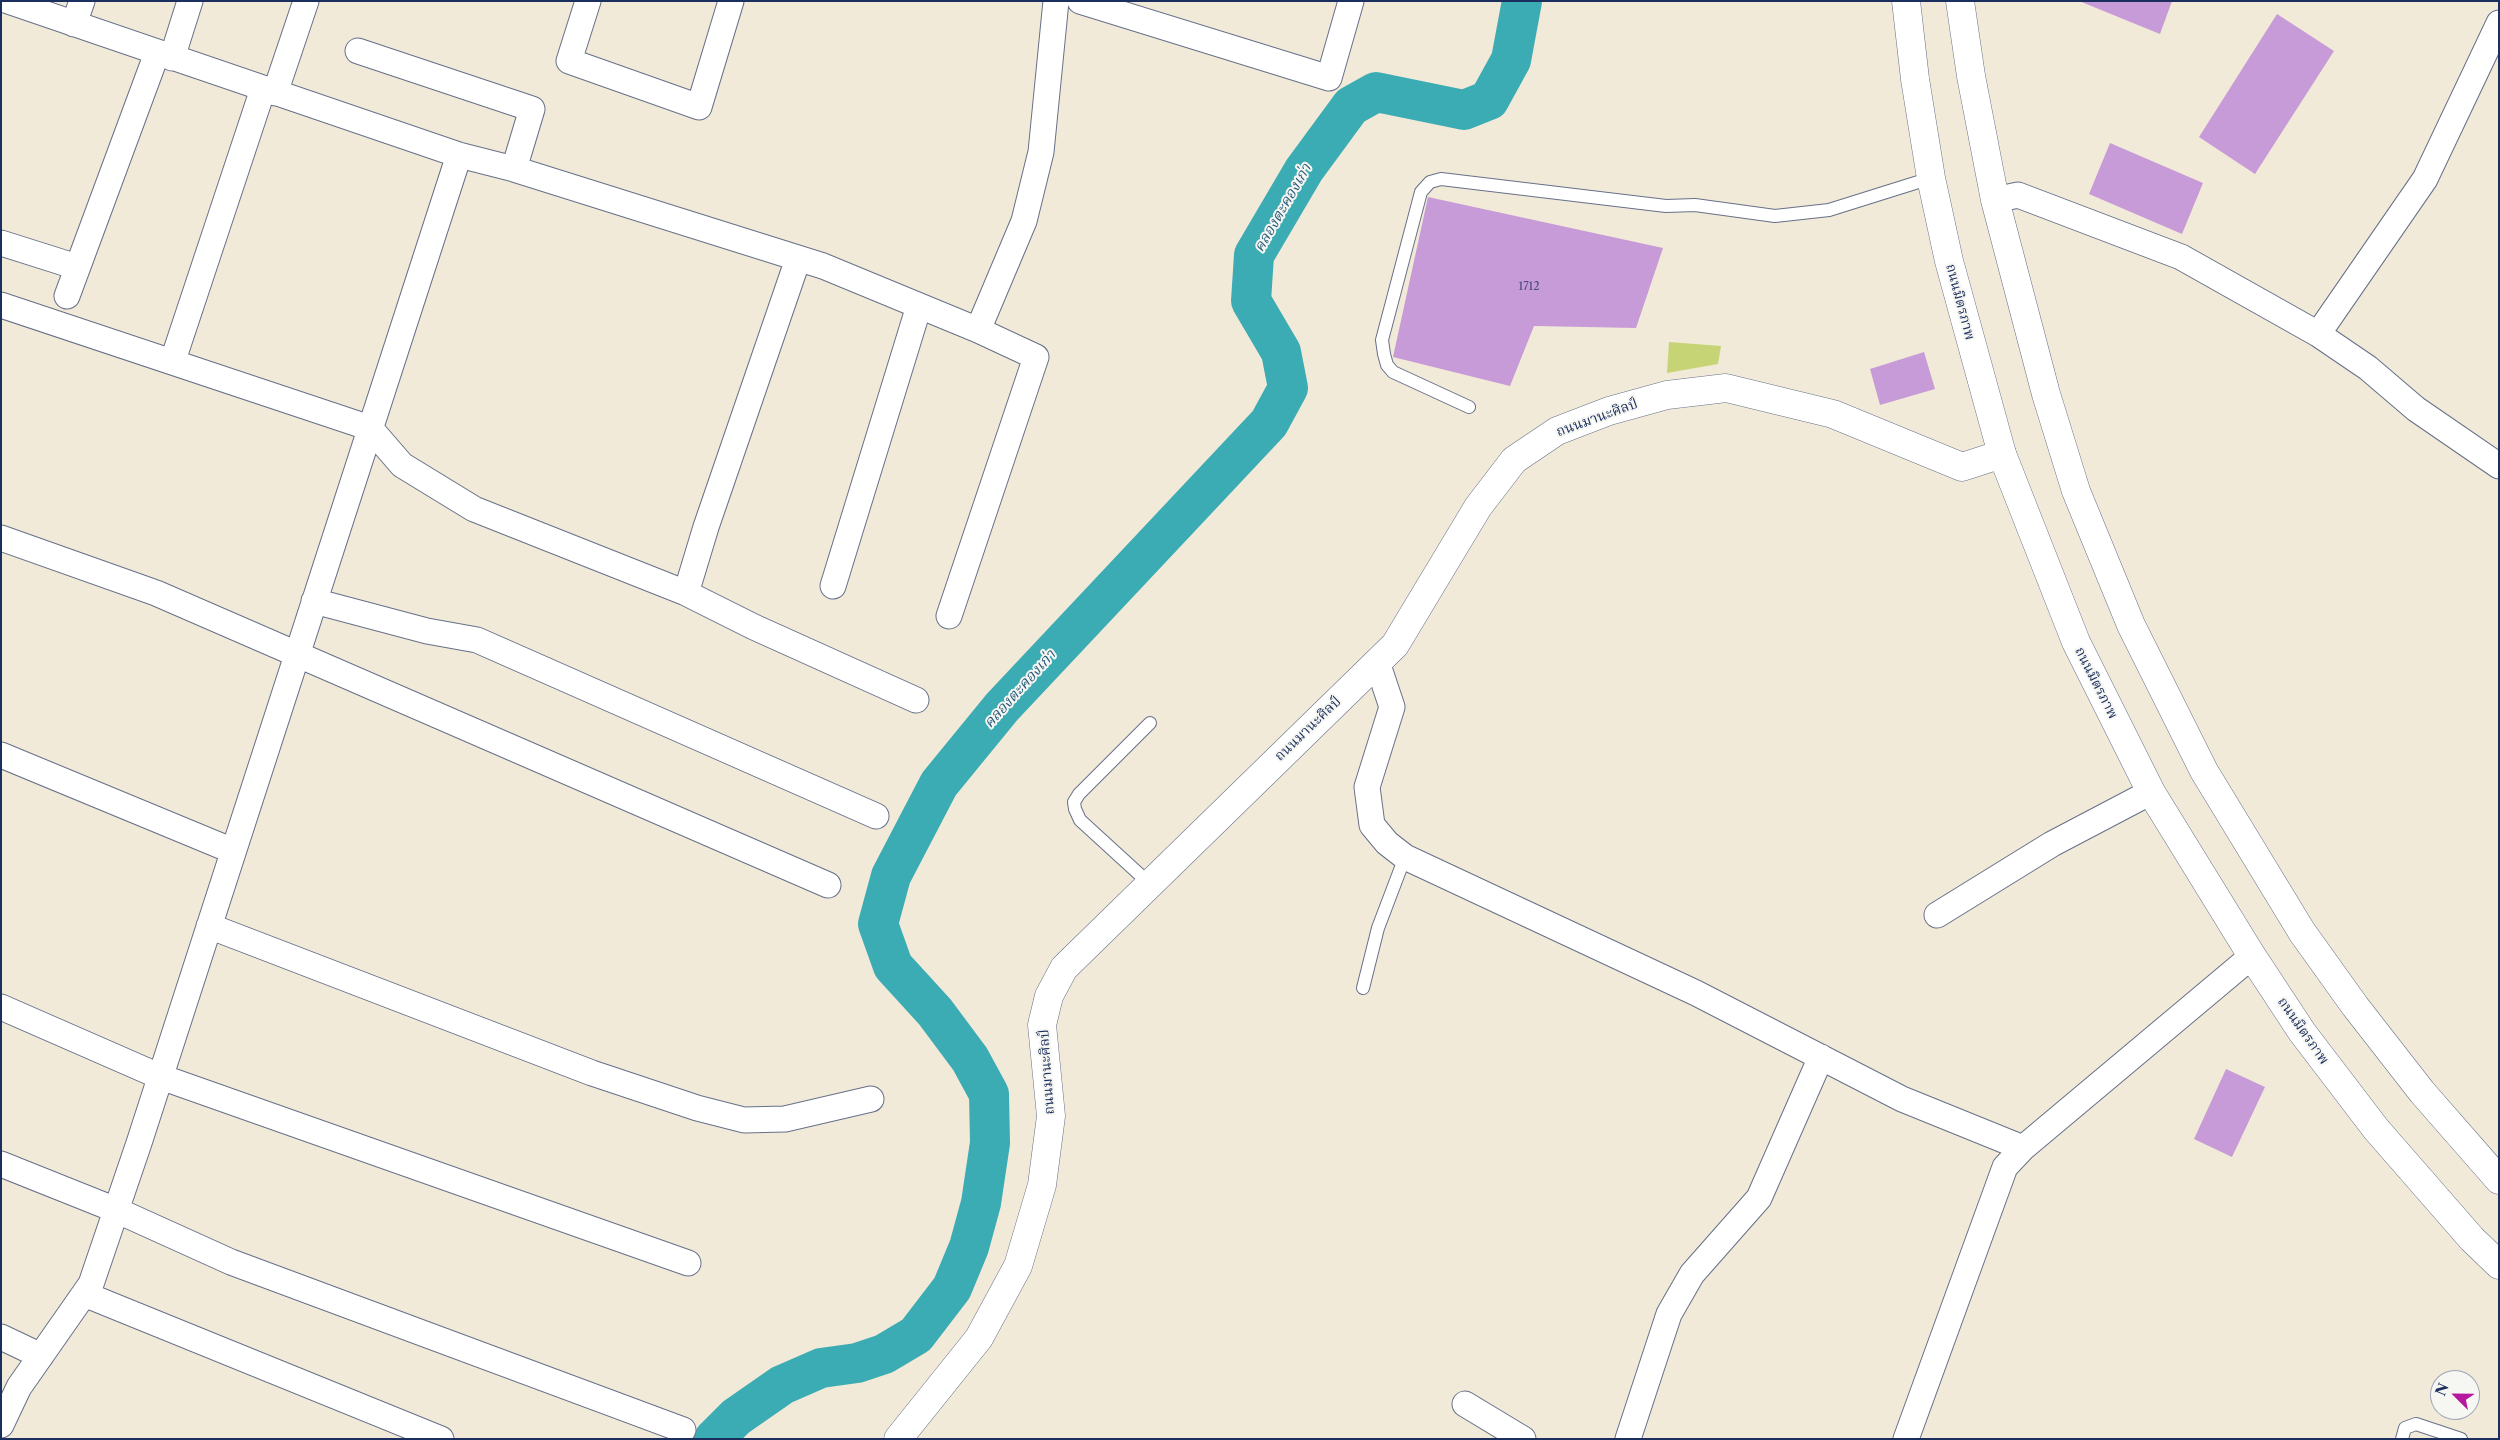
<!DOCTYPE html>
<html>
<head>
<meta charset="utf-8">
<style>
  body { margin:0 }
  #map { position:relative; width:2500px; height:1440px; overflow:hidden; background:#f2ead8; font-family:"Libre Caslon Text",serif }
  canvas { display:block }
  .frame { position:absolute; inset:0; border:2px solid #1b2f5e; pointer-events:none }
  .north { position:absolute; left:2430px; top:1370px; width:50px; height:50px; box-sizing:border-box; background:#f6f6f2; border:1px solid #9ea6b7; border-radius:50%; rotate:293deg; font-size:14px; font-weight:700; line-height:20px; text-align:center; color:#1b2f5e }
  .north::after { content:''; display:block; margin:auto; width:18px; height:22px; background:#b5179e; clip-path:polygon(50% 0,100% 100%,50% 72%,0 100%) }
</style>
</head>
<body>
<div id="map">
<canvas width="2500" height="1440"></canvas>
<div class="frame"></div>
<div class="north">N</div>
</div>
<script>
const g = document.querySelector('canvas').getContext('2d');
g.lineJoin = 'round';
function fill(path, color) { g.fillStyle = color; g.fill(path, 'evenodd'); }
const shape = rows => new Path2D(rows.map(r => 'M' + r).join(''));
function stroke(path, color, width, dash) { g.strokeStyle = color; g.lineWidth = width; g.lineCap = dash ? 'butt' : 'round'; g.setLineDash(dash || []); g.stroke(path); }
function label(font, color, halo, rows, align = 'center') {
  g.font = font + ' "Libre Caslon Text","Noto Serif Thai",serif'; g.lineWidth = 4; g.setLineDash([]); g.textBaseline = 'middle'; g.strokeStyle = halo; g.fillStyle = color; for (const [text, x, y, turn = 0] of rows) {
    g.save(); g.translate(x, y); g.rotate((+turn || 0) * Math.PI / 180); g.textAlign = isNaN(turn) ? turn : align; if (halo) g.strokeText(text, 0, 0); g.fillText(text, 0, 0); g.restore();
  }
}
const green = shape([
  [1669,342,1721,346,1718,364,1667,373]
]);
const river = shape([
  [714,1439,736,1417,782,1385,821,1368,857,1363,884,1354,916,1335,952,1288,969,1247,981,1203,990,1143,989,1094,970,1059,935,1012,893,966,878,924,891,876,939,784,1002,707,1269,423,1288,388,1281,352,1251,301,1254,255,1304,170,1351,106,1376,92,1464,110,1489,100,1511,60,1522,1]
]);
const building = shape([
  [2079,1,2172,1,2160,34],
  [2277,14,2334,51,2255,174,2199,137],
  [2110,143,2203,183,2182,234,2089,194],
  [1428,197,1663,248,1636,328,1534,326,1510,386,1393,357],
  [1924,352,1935,389,1880,405,1870,369],
  [2226,1069,2265,1087,2232,1157,2194,1139]
]);
const lane = shape([
  [1469,407,1393,372,1387,365,1384,354,1382,340,1421,192,1430,182,1441,179,1666,206,1695,205,1775,216,1829,210,1931,178],
  [1150,884,1080,820,1075,809,1074,802,1079,794,1150,723],
  [1363,988,1378,928,1405,857],
  [2402,1439,2405,1428,2416,1424,2461,1439]
]);
const street = shape([
  [8,1,459,155,514,169,823,266,978,330,1036,357,949,616],
  [588,1,569,61,699,107,731,1],
  [1080,1,1329,78,1351,1],
  [74,24,82,1],
  [358,51,532,109,514,169],
  [172,58,190,1],
  [275,93,306,1],
  [1995,200,2018,195,2181,257,2318,334,2368,368,2416,409,2499,466],
  [1,243,77,267],
  [67,296,157,53],
  [1,305,370,428,402,465,474,509,686,593,754,627,916,700],
  [978,330,1024,221,1041,152,1056,1],
  [2318,334,2425,179,2499,23],
  [176,351,263,89],
  [1,538,156,593,828,885],
  [833,586,919,306],
  [686,593,706,527,798,259],
  [314,601,427,631,477,640,876,816],
  [1377,662,1392,707,1367,787,1372,825,1387,843,1405,857,1696,993,1902,1099,2023,1148,2252,956],
  [1,755,233,851],
  [1937,915,2052,844,2151,792],
  [209,926,592,1073,697,1108,744,1120,785,1119,871,1099],
  [1,1007,161,1077,688,1263],
  [1,1164,116,1210,231,1262,683,1430],
  [84,1294,441,1439],
  [1,1337,41,1356],
  [1465,1404,1523,1439],
  [1,1425,19,1387,91,1284,139,1143,459,155],
  [1628,1439,1669,1314,1692,1274,1759,1198,1821,1057],
  [1906,1439,2005,1167,2023,1148]
]);
const secondary = shape([
  [898,1439,979,1338,1018,1266,1042,1185,1051,1116,1042,1025,1049,996,1064,968,1395,645,1478,507,1514,460,1557,431,1609,411,1667,395,1726,388,1833,414,1962,467,2002,454]
]);
const highway = shape([
  [1906,1,1915,79,1931,178,1949,261,2002,454,2076,642,2151,792,2252,956,2302,1032,2376,1129,2472,1239,2499,1265],
  [1960,1,1971,76,1995,200,2046,394,2076,491,2131,625,2204,771,2302,932,2355,1006,2422,1092,2499,1180]
]);
const numberNames = [
  ["1712",1529,287]
];
const streetNames = [
  ["ถนนมิตรภาพ",1960,302,75],
  ["ถนนมานะศิลป์",1597,418,-20],
  ["ถนนมิตรภาพ",2096,683,63],
  ["ถนนมานะศิลป์",1308,729,-44],
  ["ถนนมิตรภาพ",2303,1031,55],
  ["ถนนมานะศิลป์",1047,1072,-94]
];
const waterNames = [
  ["คลองตะคองเก่า",1283,208,-60],
  ["คลองตะคองเก่า",1020,689,-48]
];
fill(green, '#c6d476');
stroke(river, '#3bacb4', 40);
fill(building, '#c79bd7');
stroke(lane, '#667089', 14);
stroke(street, '#667089', 27);
stroke(secondary, '#667089', 29);
stroke(highway, '#667089', 29);
stroke(lane, '#fff', 12);
stroke(street, '#fff', 25);
stroke(secondary, '#fff', 28);
stroke(highway, '#fff', 28);
label('11px', '#464a7c', null, numberNames);
label('14px', '#1b2f5e', '#f6f6f2', streetNames);
label('italic 15px', '#265b7c', '#f6f6f2', waterNames);
</script>
</body>
</html>
